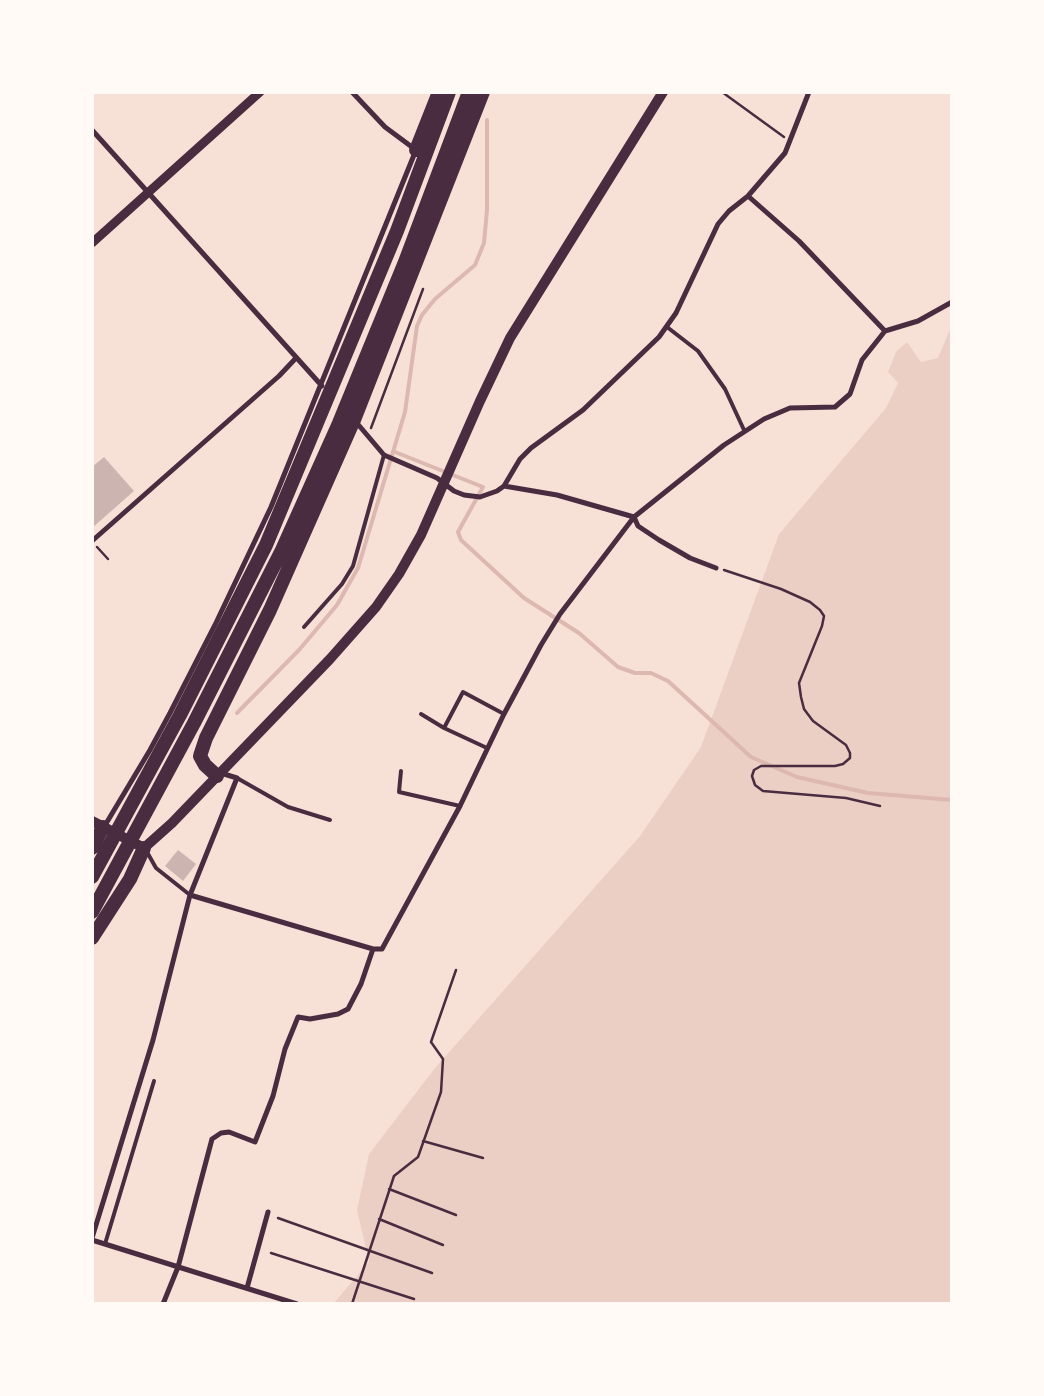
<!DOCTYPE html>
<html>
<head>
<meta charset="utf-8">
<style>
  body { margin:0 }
  #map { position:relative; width:1044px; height:1396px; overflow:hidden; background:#f7e1d7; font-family:"Fira Sans Condensed",sans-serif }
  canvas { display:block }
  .frame { position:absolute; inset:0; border:94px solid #fffaf5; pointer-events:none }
</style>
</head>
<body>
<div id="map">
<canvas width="1044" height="1396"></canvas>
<div class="frame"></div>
</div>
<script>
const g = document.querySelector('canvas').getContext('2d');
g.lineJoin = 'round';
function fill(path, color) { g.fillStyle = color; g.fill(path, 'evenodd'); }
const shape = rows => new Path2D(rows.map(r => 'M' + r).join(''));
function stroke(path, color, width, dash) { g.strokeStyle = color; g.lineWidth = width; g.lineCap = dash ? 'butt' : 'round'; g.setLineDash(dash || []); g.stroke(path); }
const green = shape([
  [951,327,951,1303,333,1304,369,1262,357,1210,369,1154,435,1068,640,836,701,747,779,534,886,408,898,383,888,372,896,352,907,342,921,362,938,358]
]);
const stream = shape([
  [395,452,483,487,458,532,461,540,524,598,579,633,618,667,635,673,651,673,668,681,751,757,797,777,868,793,952,800],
  [237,713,299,650,337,605,358,568,405,412,417,326,422,315,435,299,475,265,484,243,487,210,487,120]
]);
const building = shape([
  [104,457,134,491,92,528,92,467],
  [178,850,196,864,183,881,165,866]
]);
const path = shape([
  [722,92,784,137],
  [371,428,423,289],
  [97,547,108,559],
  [724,570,781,589,810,602,820,610,824,616,822,626,799,683,801,697,804,709,813,721,846,745,850,753,850,758,843,764,835,766,761,766,754,770,752,776,755,785,763,791,846,798,880,806],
  [423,1141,483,1158],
  [389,1189,456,1215],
  [278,1218,432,1273],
  [379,1219,443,1245],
  [271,1253,414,1299],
  [352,1304,394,1176,418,1157,441,1092,443,1059,431,1042,456,970]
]);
const service = shape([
  [667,327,698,351,725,389,744,430],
  [304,627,342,584,353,566,384,455],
  [421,714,444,728,487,748],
  [444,728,463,692,504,714],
  [401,771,399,792,460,806],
  [237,778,288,807,330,820],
  [147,852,156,868,190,895],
  [105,1244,154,1081]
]);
const minor = shape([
  [92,130,322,386],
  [748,196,799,241,885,331],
  [356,422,384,455,437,478,454,491,464,495,480,497,497,491,504,486,520,459,531,448,583,410,659,337,676,313,718,224,729,211,748,196,785,153,809,92],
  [504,486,557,495,634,517,638,526,659,540,690,558,716,568],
  [92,541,279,376,296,358],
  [104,827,150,750,170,713,215,625,271,507,416,150,385,127,352,92],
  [190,895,373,949,382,949,460,806,504,714,541,645,560,614,634,517,724,445,764,419,790,408,835,407,850,394,862,360,885,331,918,321,952,302],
  [92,1238,153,1040,190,895,237,778,224,774,219,775],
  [92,1240,297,1304],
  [247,1288,268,1212],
  [163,1304,178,1267,212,1139,221,1133,229,1132,255,1142,273,1096,285,1049,298,1017,310,1019,338,1014,348,1009,361,984,373,949]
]);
const tertiary = shape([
  [92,243,260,92]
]);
const secondary = shape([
  [92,821,144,848,172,823,330,659,376,607,399,574,421,535,480,401,510,338,663,92]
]);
const trunk = shape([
  [416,150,439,92],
  [217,776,205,765,200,756,206,738,270,610,354,420,483,92],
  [92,848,103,827],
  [92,877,180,715,266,545,397,231,449,92],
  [92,912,194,723,281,552,339,423,405,262,469,92],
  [92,938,130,879,144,848]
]);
fill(green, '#ebcfc5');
stroke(stream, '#dcb8b0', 4);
fill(building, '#ccb4b1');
stroke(path, '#4a2c40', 2.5);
stroke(service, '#4a2c40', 4);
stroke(minor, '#4a2c40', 5);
stroke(tertiary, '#4a2c40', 9);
stroke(secondary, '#4a2c40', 10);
stroke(trunk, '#4a2c40', 14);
</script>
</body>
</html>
